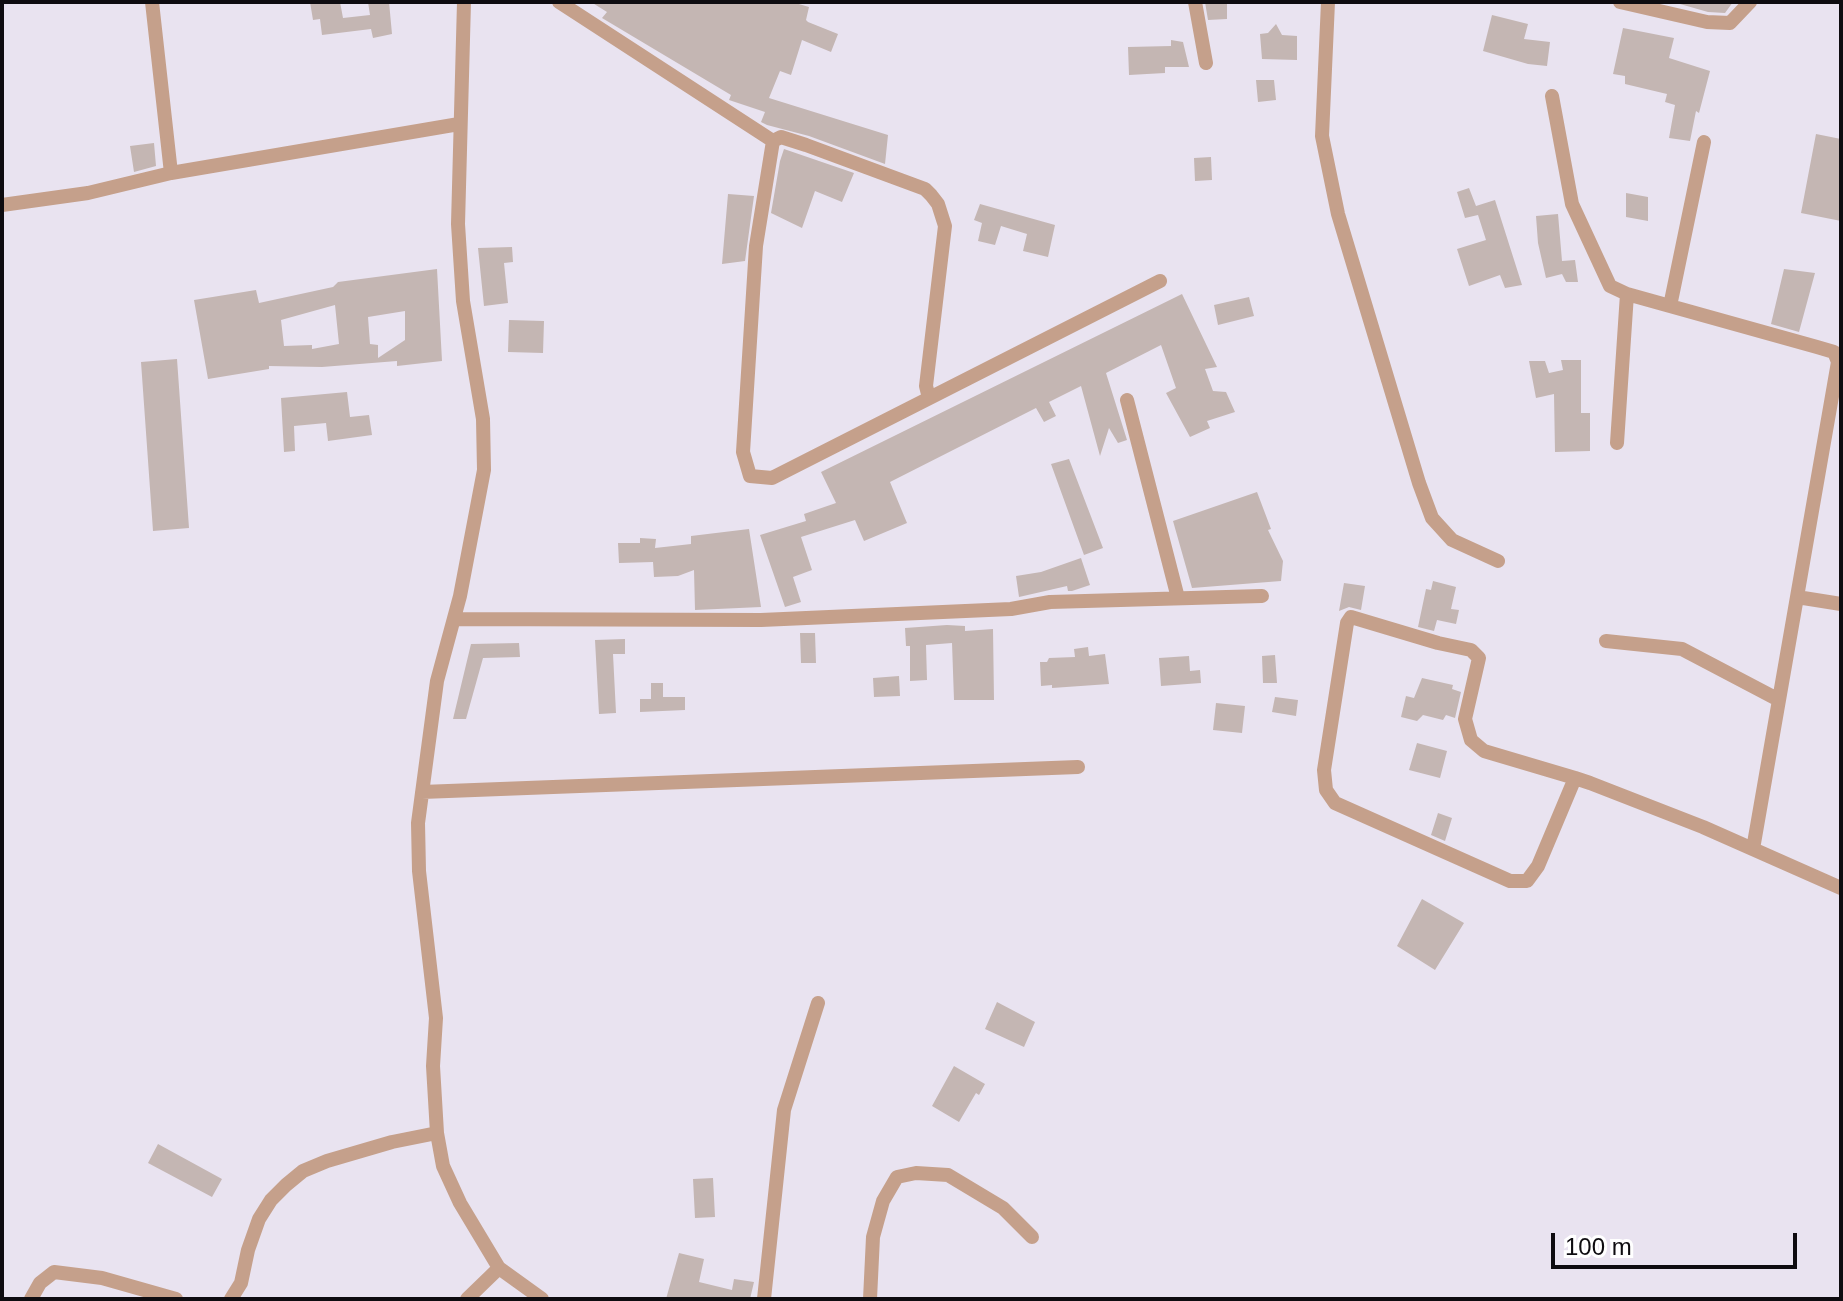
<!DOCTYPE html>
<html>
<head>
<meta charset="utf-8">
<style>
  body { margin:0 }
  #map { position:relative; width:1843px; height:1301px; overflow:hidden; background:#e9e3f0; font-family:Helvetica,sans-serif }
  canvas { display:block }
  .frame { position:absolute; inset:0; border:4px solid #0e0c10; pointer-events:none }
  .scale { position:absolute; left:1551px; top:1233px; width:246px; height:36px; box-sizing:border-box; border:4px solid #0e0c10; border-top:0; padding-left:10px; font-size:24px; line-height:28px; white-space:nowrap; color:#0e0c10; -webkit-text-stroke:6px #fff; paint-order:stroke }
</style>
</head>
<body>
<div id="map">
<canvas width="1843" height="1301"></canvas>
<div class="frame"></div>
<div class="scale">100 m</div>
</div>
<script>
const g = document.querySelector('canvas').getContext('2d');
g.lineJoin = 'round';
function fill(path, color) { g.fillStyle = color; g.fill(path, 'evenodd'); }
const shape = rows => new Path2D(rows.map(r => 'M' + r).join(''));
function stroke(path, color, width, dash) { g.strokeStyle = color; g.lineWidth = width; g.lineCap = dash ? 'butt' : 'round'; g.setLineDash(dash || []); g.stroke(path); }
const building = shape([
  [310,2,340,2,343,18,370,15,368,2,389,2,392,34,373,38,371,29,322,35,320,19,313,20],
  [591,2,792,2,809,7,806,20,808,22,838,34,831,52,802,40,791,75,780,71,769,98,888,135,885,164,809,136,767,125,761,122,765,112,729,100,731,95,602,18,607,12],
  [1205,2,1227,2,1227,19,1208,20],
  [1673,2,1733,2,1725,13,1708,12],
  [1492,15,1528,24,1524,39,1550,42,1547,66,1528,64,1483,51],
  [1276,24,1282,35,1297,36,1297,60,1262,59,1260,34,1268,33],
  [1623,28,1674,38,1669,58,1710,71,1699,113,1696,111,1690,141,1669,138,1675,105,1665,102,1667,94,1625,84,1625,76,1613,74],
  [1171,40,1183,42,1189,67,1165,67,1165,73,1129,75,1128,47,1171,46],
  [1256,80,1274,80,1276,100,1258,102],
  [1816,134,1841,139,1841,221,1801,213],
  [154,143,156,166,134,172,130,146],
  [784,149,854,173,842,202,815,191,802,228,771,213,780,161],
  [1211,157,1212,180,1195,181,1194,158],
  [1469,188,1476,206,1495,200,1522,285,1505,288,1500,275,1469,286,1457,249,1486,240,1478,215,1465,218,1457,192],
  [1626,193,1648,197,1648,221,1626,217],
  [728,194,754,196,745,261,722,264],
  [980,204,1055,225,1048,257,1023,251,1027,234,1001,226,995,245,978,241,982,223,974,220],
  [1558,214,1562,261,1575,260,1578,282,1566,282,1562,274,1546,278,1538,243,1536,216],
  [512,247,513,262,504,263,508,303,484,306,478,248],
  [437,269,442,361,397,366,397,361,322,367,269,366,269,369,208,379,194,300,256,290,259,303,333,287,338,282],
  [335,305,339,344,312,349,312,345,284,346,281,320],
  [405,311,405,340,378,358,378,345,370,344,368,317],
  [1784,269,1815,273,1799,332,1771,324],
  [1182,294,1217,367,1205,369,1213,391,1226,392,1235,412,1207,421,1210,428,1190,437,1166,393,1176,388,1161,345,1106,373,1127,440,1118,443,1109,428,1100,456,1081,386,1049,402,1056,416,1044,422,1036,408,890,482,907,523,864,541,855,520,801,537,812,570,793,577,801,602,785,607,760,535,806,521,804,514,836,503,821,472],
  [1249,297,1254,316,1218,325,1214,305],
  [509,320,544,321,543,353,508,352],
  [177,359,189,528,153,531,141,362],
  [1561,360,1581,360,1581,413,1590,413,1590,451,1555,452,1554,394,1536,398,1529,361,1545,361,1549,373,1563,370],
  [347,392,350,417,369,415,372,435,328,441,326,423,294,426,295,451,284,452,281,398],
  [1069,459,1103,548,1084,555,1051,464],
  [1257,492,1271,529,1268,530,1283,561,1281,581,1192,588,1173,521],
  [749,529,761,607,695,610,694,570,678,576,654,577,653,562,619,563,618,543,640,543,640,538,656,539,655,548,691,544,691,536],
  [1081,558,1090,585,1072,591,1068,591,1067,586,1019,597,1016,576,1041,572],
  [1433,581,1456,587,1451,609,1459,610,1456,624,1437,620,1434,631,1418,627,1426,589,1431,590],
  [1344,583,1365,586,1361,610,1349,607,1339,611],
  [947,625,965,626,965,631,993,629,994,700,954,700,952,643,926,645,927,680,910,681,910,646,906,646,905,628],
  [800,633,815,633,816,663,801,663],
  [625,639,625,654,613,654,616,713,599,714,595,640],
  [519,643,520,657,483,658,466,719,453,719,471,644],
  [1088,647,1089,656,1105,654,1109,684,1052,688,1052,685,1041,686,1040,662,1047,662,1049,658,1075,657,1074,649],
  [1275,655,1277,683,1263,683,1262,656],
  [1189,656,1190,671,1200,670,1201,683,1161,686,1159,658],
  [899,676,900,696,874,697,873,678],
  [1422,678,1453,685,1452,689,1461,692,1455,718,1446,715,1443,720,1423,715,1417,721,1401,717,1406,696,1414,698],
  [651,683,663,683,663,697,685,697,685,710,640,712,640,699,651,699],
  [1275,697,1298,700,1296,716,1272,712],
  [1216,703,1245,706,1242,733,1213,730],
  [1417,743,1447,751,1440,778,1409,770],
  [1438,813,1452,818,1445,841,1431,835],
  [1422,899,1464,923,1435,970,1397,946],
  [997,1002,1035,1022,1024,1047,985,1029],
  [954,1066,985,1084,979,1095,976,1093,959,1122,932,1106],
  [158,1144,222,1179,212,1197,148,1163],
  [713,1178,715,1217,695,1218,693,1179],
  [679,1253,704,1259,699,1282,732,1290,734,1279,754,1282,750,1299,666,1299]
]);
const minor = shape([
  [152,2,171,173],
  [464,2,458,224,463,301,483,419,484,470,460,596,437,681,418,823,419,871,436,1018,433,1066,437,1133,443,1166,460,1203,499,1268,542,1299],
  [559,2,773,141,781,137,806,145,925,189,931,195,938,204,945,226,926,386,929,398],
  [1195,2,1206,63],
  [1328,2,1322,136,1338,214,1419,483,1432,518,1452,540,1498,561],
  [1620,2,1707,22,1730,23,1750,2],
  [1552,96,1572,204,1610,286,1627,294,1817,347,1834,352,1838,362,1753,849],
  [773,141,756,246,743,452,750,476,772,478,1160,281],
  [2,205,88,193,171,173,459,124],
  [1670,306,1704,142],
  [1127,400,1178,598],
  [1617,443,1627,294],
  [1797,597,1841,604],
  [454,619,761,620,1011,609,1050,602,1262,596],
  [1606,641,1682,649,1779,700],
  [1575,778,1538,866,1527,881,1510,881,1335,803,1326,790,1324,770,1347,623,1351,617,1438,643,1471,650,1479,658,1465,719,1471,740,1484,751,1575,778,1590,783,1703,827,1841,888],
  [422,792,1078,767],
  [31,1299,40,1283,54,1272,102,1278,176,1299],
  [231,1299,241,1283,248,1250,259,1219,271,1200,286,1185,303,1171,327,1161,392,1142,437,1133],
  [467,1299,499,1268],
  [764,1299,784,1110,818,1003],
  [870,1299,873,1237,883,1201,897,1177,916,1173,948,1175,1003,1208,1032,1237]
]);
fill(building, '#c4b6b3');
stroke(minor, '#c5a08b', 14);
</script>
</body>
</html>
